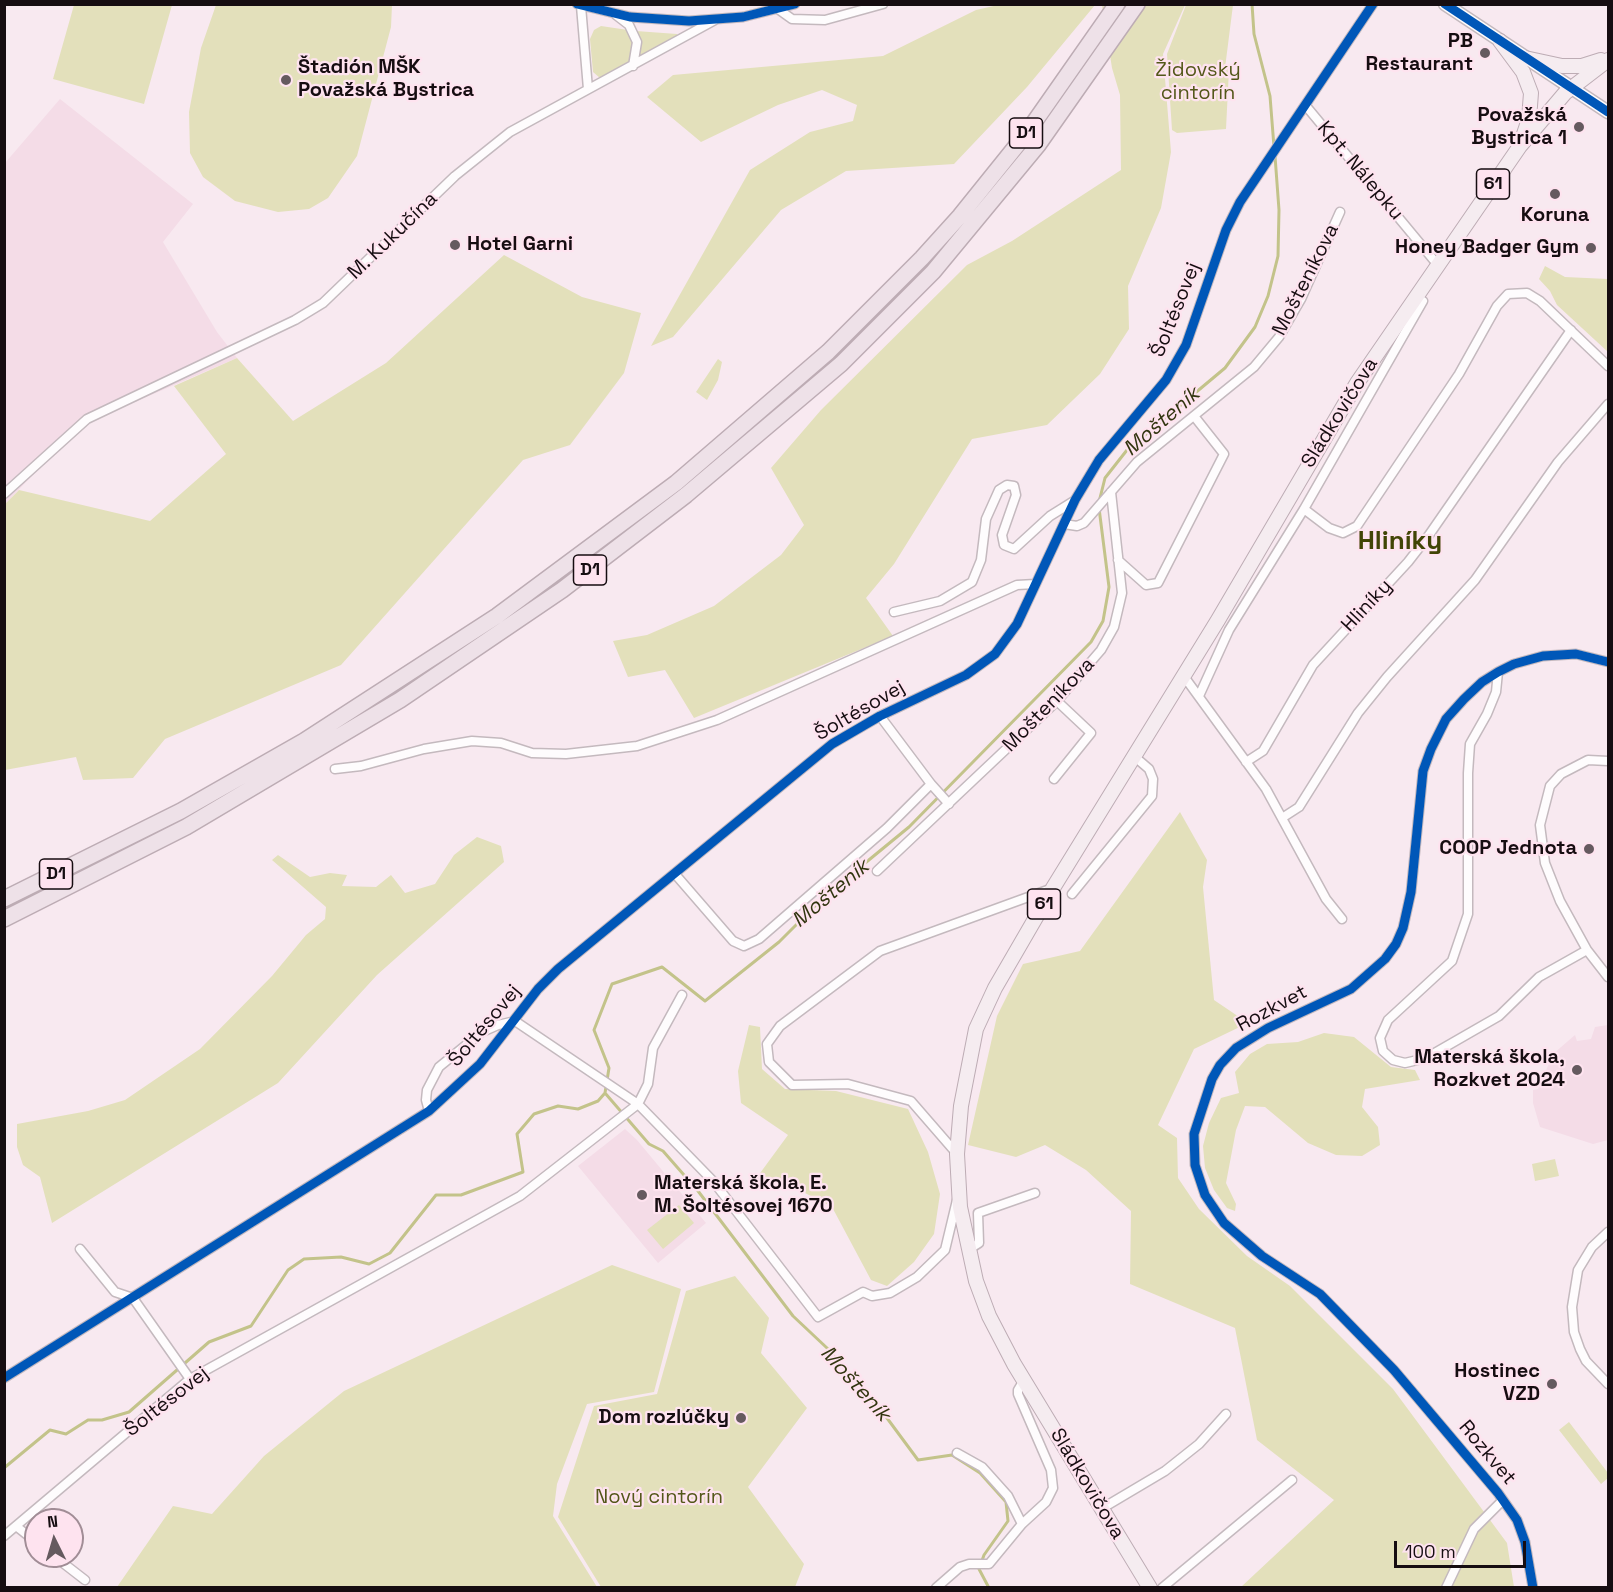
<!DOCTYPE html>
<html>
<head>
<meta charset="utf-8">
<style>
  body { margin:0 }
  #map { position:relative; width:1613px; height:1592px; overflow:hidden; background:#f8e9f0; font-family:"Space Grotesk",sans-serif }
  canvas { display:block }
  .frame { position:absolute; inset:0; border:6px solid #160d11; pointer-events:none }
  .north { position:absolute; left:24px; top:1508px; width:60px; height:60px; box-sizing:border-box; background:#fee3ef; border:2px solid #a18d96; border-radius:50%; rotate:355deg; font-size:16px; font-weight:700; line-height:24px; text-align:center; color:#160d11 }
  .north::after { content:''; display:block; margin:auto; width:21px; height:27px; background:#655a5f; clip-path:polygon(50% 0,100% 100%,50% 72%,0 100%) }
  .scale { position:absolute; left:1394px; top:1541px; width:132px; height:27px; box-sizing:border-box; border:3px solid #160d11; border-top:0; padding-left:8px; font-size:18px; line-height:21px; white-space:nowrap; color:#160d11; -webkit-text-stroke:4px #fee3ef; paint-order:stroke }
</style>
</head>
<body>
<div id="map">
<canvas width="1613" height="1592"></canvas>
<div class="frame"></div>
<div class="north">N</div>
<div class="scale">100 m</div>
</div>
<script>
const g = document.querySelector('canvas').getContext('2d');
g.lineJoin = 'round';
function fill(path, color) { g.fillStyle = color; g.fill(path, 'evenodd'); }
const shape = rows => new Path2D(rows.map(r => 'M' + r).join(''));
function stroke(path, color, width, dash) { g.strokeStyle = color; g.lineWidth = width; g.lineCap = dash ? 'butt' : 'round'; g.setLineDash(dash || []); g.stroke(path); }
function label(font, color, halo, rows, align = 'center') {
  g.font = font + ' "Space Grotesk",sans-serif'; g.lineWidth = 4.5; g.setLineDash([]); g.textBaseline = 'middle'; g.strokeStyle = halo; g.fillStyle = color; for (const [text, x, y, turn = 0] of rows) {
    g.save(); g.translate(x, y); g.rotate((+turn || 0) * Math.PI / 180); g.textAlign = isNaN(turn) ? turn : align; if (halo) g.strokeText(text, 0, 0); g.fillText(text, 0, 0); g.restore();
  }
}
const built = shape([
  [60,99,193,204,163,242,217,332,237,358,86,423,56,451,5,504,5,163],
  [1608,1025,1608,1140,1593,1144,1540,1127,1533,1103,1533,1090,1538,1089,1553,1054,1575,1035,1577,1041,1591,1039,1595,1027],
  [625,1129,637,1140,706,1223,658,1263,578,1166]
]);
const green = shape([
  [74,5,172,5,144,104,53,79],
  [216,5,392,5,391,27,357,156,328,198,309,209,278,212,235,201,203,177,190,153,189,112,201,48],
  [998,5,1095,5,1027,87,954,164,846,171,781,210,673,337,651,346,750,170,810,132,853,121,857,105,822,90,778,105,701,142,647,97,673,75,883,56,976,10],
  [1102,5,1185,5,1163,54,1171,152,1161,208,1128,286,1129,329,1100,374,1047,425,972,439,894,564,866,598,893,636,694,718,665,670,628,677,613,641,647,635,714,606,781,555,804,525,771,468,821,410,967,265,1012,241,1121,170,1120,95,1112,68],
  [1186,5,1233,5,1225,68,1229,69,1226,129,1177,133,1172,130,1167,54],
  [601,26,628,30,633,38,630,62,600,78,593,72,590,39,594,30],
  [636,31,677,34,677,36,639,57,640,46],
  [504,255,582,297,641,313,624,373,570,445,523,460,341,665,165,739,133,778,83,780,76,757,5,770,5,504,19,490,150,521,226,454,174,386,237,358,293,421,386,363],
  [1545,266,1565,277,1608,279,1608,352,1557,305,1550,291,1539,279],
  [718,359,722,362,718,380,707,400,696,392],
  [1180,812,1207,860,1203,887,1214,1000,1248,1023,1194,1049,1158,1125,1177,1138,1178,1178,1199,1209,1247,1256,1290,1286,1393,1389,1507,1543,1514,1587,1241,1587,1334,1500,1257,1440,1235,1328,1130,1284,1131,1211,1086,1170,1045,1145,1016,1157,968,1145,997,1016,1023,964,1080,951],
  [477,837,501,846,504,862,377,975,278,1083,52,1223,40,1177,23,1165,17,1147,17,1124,88,1111,125,1100,200,1049,272,976,306,935,325,919,326,907,272,860,278,855,310,877,330,873,347,875,342,886,376,887,391,875,405,893,435,884,454,855],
  [749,1025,760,1027,762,1069,785,1089,836,1091,908,1109,928,1152,940,1194,934,1234,914,1262,887,1286,871,1280,832,1207,782,1181,755,1180,788,1135,741,1103,738,1071],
  [1324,1033,1354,1037,1391,1067,1415,1070,1420,1080,1365,1089,1362,1107,1378,1127,1380,1145,1362,1156,1336,1155,1308,1143,1265,1107,1245,1106,1236,1130,1226,1183,1236,1204,1235,1211,1227,1208,1214,1190,1205,1168,1203,1146,1209,1123,1221,1098,1239,1093,1235,1072,1250,1054,1267,1044,1298,1042],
  [1555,1159,1559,1176,1535,1181,1532,1164],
  [679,1205,694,1223,663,1249,647,1230],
  [612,1265,681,1289,654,1392,587,1404,557,1484,553,1516,597,1587,117,1587,173,1506,212,1514,264,1456,344,1391],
  [735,1276,769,1318,761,1353,807,1408,748,1487,804,1564,795,1587,601,1587,558,1517,594,1406,657,1394,686,1291],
  [1569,1422,1608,1473,1608,1478,1601,1484,1559,1430]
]);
const stream = shape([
  [1252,4,1254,34,1270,96,1274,147],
  [1099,502,1105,478,1127,450,1225,368,1255,327,1268,296,1278,256,1279,210,1275,156],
  [4,1468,50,1430,66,1434,88,1420,102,1420,129,1412,209,1342,251,1326,288,1270,304,1259,341,1257,369,1264,390,1253,436,1195,461,1195,523,1172,517,1134,534,1114,558,1106,578,1109,598,1101,605,1093],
  [989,1588,979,1569,984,1555,1008,1521,1006,1502,980,1473,952,1455,918,1460,884,1414,827,1348,793,1316,698,1191,663,1151,649,1144,605,1093,609,1068,594,1030,612,984,662,967,705,1001,779,942,825,896,909,827,1091,642,1103,621,1109,587,1099,508]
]);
const minor = shape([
  [577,4,630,17,689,21,743,17,795,4],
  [581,6,588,89],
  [778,9,792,19,825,20,883,4],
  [616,15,629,25,637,42,633,66],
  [1306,106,1437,264],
  [4,494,87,419,295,320,323,303,455,176,510,132,715,20],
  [1304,509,1329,528,1343,533,1357,526,1459,374,1497,306,1508,294,1527,293,1540,301,1608,366],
  [1064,524,1077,526,1084,523,1137,462,1254,367,1279,337,1301,299,1340,212],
  [1118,560,1146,585,1158,583,1224,454,1194,416],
  [894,612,940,601,972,582,981,560,986,519,999,490,1007,485,1014,486,1016,495,1002,535,1004,545,1014,549,1050,516,1074,501],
  [1498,672,1496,692,1487,714,1470,744,1468,773,1468,914,1452,961,1388,1020,1380,1038,1383,1051,1393,1060,1405,1063,1426,1058,1499,1016,1539,977,1587,950],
  [1183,675,1266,789,1326,899,1342,919],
  [1199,696,1229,630,1304,509,1423,301],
  [1608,761,1588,760,1561,774,1550,786,1540,825,1545,863,1560,901,1587,950,1608,977],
  [1246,762,1263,751,1313,665,1408,562,1429,535,1571,330],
  [335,769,361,766,424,749,472,741,501,743,532,753,566,754,637,746,717,720,1017,585,1035,584],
  [1054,779,1091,733,1057,701],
  [931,784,949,804],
  [1282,818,1299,807,1358,713,1387,677,1475,580,1558,462,1608,404],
  [877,871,1057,701,1101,650,1114,627,1122,593,1111,492],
  [675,874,733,941,744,946,759,939,887,828,931,784,880,716],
  [1072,894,1152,796,1153,779,1149,769,1135,757],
  [429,1111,426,1100,427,1090,439,1067,482,1032,498,1025,515,1021,638,1104,713,1181,818,1317,863,1292,872,1296,890,1293,917,1277,945,1250,957,1200],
  [957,1154,911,1101,848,1084,792,1085,769,1062,767,1044,780,1026,880,951,1053,888],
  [1608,1232,1592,1247,1578,1270,1572,1307,1574,1332,1580,1349,1586,1361,1608,1384],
  [80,1249,115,1292,133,1298,190,1379],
  [968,1250,979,1243,978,1213,1035,1193],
  [4,1378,429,1111,480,1064,538,989,558,969,832,744,880,716,966,675,995,654,1017,624,1075,500,1099,460,1166,380,1186,345,1226,230,1240,202,1373,4],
  [957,1453,982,1467,1008,1496,1022,1524],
  [1101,1509,1165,1471,1199,1444,1226,1414],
  [16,1526,36,1542],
  [4,1536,190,1379,520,1196,638,1104,648,1084,653,1048,682,995],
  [54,1556,85,1580],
  [936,1588,960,1567,969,1564,989,1564,1022,1524,1046,1502,1053,1488,1051,1470,1018,1394,1018,1390,1024,1380],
  [1162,1588,1292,1480],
  [1446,1588,1474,1529,1503,1500],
  [1533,1588,1525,1542,1517,1520,1498,1493,1394,1370,1320,1294,1262,1256,1224,1223,1205,1195,1195,1165,1194,1134,1212,1079,1220,1065,1236,1048,1268,1028,1351,989,1385,959,1396,944,1403,928,1411,892,1423,771,1431,749,1446,719,1464,699,1482,682,1498,672,1514,664,1543,656,1576,654,1608,662]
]);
const secondary = shape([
  [1445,4,1608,112]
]);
const primary = shape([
  [1500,41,1523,72,1531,93,1529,119,1522,140],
  [1525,58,1562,66,1582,66,1601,60],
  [1150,1588,1014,1364,989,1316,976,1281,960,1207,957,1154,961,1106,976,1029,995,988,1053,888,1218,620,1357,383,1520,146,1565,93,1608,60]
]);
const motorway = shape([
  [4,899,181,811,304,741,497,616,676,483,828,352,922,258,960,216,1026,134,1117,4],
  [4,919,186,827,400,700,562,590,686,495,841,364,933,272,1038,145,1137,4]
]);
const cycleway = shape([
  [577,4,630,17,689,21,743,17,795,4],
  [1445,4,1608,112],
  [4,1378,429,1111,480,1064,538,989,558,969,832,744,880,716,966,675,995,654,1017,624,1075,500,1099,460,1166,380,1186,345,1226,230,1240,202,1373,4],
  [1533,1588,1525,1542,1517,1520,1498,1493,1394,1370,1320,1294,1262,1256,1224,1223,1205,1195,1195,1165,1194,1134,1212,1079,1220,1065,1236,1048,1268,1028,1351,989,1385,959,1396,944,1403,928,1411,892,1423,771,1431,749,1446,719,1464,699,1482,682,1498,672,1514,664,1543,656,1576,654,1608,662]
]);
const markers = [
  [1485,53,6,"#655a5f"],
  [286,80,6,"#655a5f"],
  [1579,127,6,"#655a5f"],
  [1555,194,6,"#655a5f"],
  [455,245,6,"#655a5f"],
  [1591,248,6,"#655a5f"],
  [1589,849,6,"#655a5f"],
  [1577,1070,6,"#655a5f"],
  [642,1195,6,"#655a5f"],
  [1552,1384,6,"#655a5f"],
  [741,1418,6,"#655a5f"]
];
const shields = [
  [1026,133,33],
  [1493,184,33],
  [590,570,33],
  [56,874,33],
  [1044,904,33]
];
const shieldNames = [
  ["D1",1026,133],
  ["61",1493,184],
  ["D1",590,570],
  ["D1",56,874],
  ["61",1044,904]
];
const poiNames = [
  ["PB",1473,42],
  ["Restaurant",1473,65],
  ["Štadión MŠK",298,68,"left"],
  ["Považská Bystrica",298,91,"left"],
  ["Považská",1567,116],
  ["Bystrica 1",1567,139],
  ["Koruna",1555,216,"center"],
  ["Hotel Garni",467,245,"left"],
  ["Honey Badger Gym",1579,248],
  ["COOP Jednota",1577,849],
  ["Materská škola,",1565,1058],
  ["Rozkvet 2024",1565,1081],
  ["Materská škola, E.",654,1184,"left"],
  ["M. Šoltésovej 1670",654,1207,"left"],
  ["Hostinec",1540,1372],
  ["VZD",1540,1395],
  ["Dom rozlúčky",729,1418]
];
const parkNames = [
  ["Židovský",1198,71],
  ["cintorín",1198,94],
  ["Nový cintorín",659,1498]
];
const streetNames = [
  ["Kpt. Nálepku",1360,171,50],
  ["M. Kukučína",393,236,-44],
  ["Mošteníkova",1306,280,-63],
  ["Šoltésovej",1176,310,-68],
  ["Sládkovičova",1340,413,-58],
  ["Hliníky",1367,606,-47],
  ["Mošteníkova",1049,705,-46],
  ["Šoltésovej",860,711,-30],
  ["Rozkvet",1272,1009,-28],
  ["Šoltésovej",485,1026,-50],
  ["Šoltésovej",167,1402,-38],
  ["Rozkvet",1487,1453,50],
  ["Sládkovičova",1087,1484,59]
];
const waterNames = [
  ["Mošteník",1162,422,-41],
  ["Mošteník",831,894,-40],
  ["Mošteník",855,1384,48]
];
const districtNames = [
  ["Hliníky",1400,542]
];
fill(built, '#f4dce7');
fill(green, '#e3e0bb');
stroke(stream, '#c3c38a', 3);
stroke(minor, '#c4b9be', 11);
stroke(secondary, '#c4b9be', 15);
stroke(primary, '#bdacb4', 16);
stroke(motorway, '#bdacb4', 18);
stroke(minor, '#fefcfd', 8);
stroke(secondary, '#fefcfd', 12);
stroke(primary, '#f5ecf0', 14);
stroke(motorway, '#eee1e8', 15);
stroke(cycleway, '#0057b8', 9);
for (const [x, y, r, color] of markers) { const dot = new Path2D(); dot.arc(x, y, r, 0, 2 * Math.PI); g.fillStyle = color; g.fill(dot); stroke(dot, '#fee3ef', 2); }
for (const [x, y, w] of shields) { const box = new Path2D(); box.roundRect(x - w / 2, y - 15, w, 30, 4.5); g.fillStyle = '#fee3ef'; g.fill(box); stroke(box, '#160d11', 1.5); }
label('bold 18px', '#160d11', null, shieldNames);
label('bold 20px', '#160d11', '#fee3ef', poiNames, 'right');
label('20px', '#535719', '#fee3ef', parkNames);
label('20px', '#160d11', '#fee3ef', streetNames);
label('italic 21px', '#323510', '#fee3ef', waterNames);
label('bold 26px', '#414505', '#fee3ef', districtNames);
</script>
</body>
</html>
